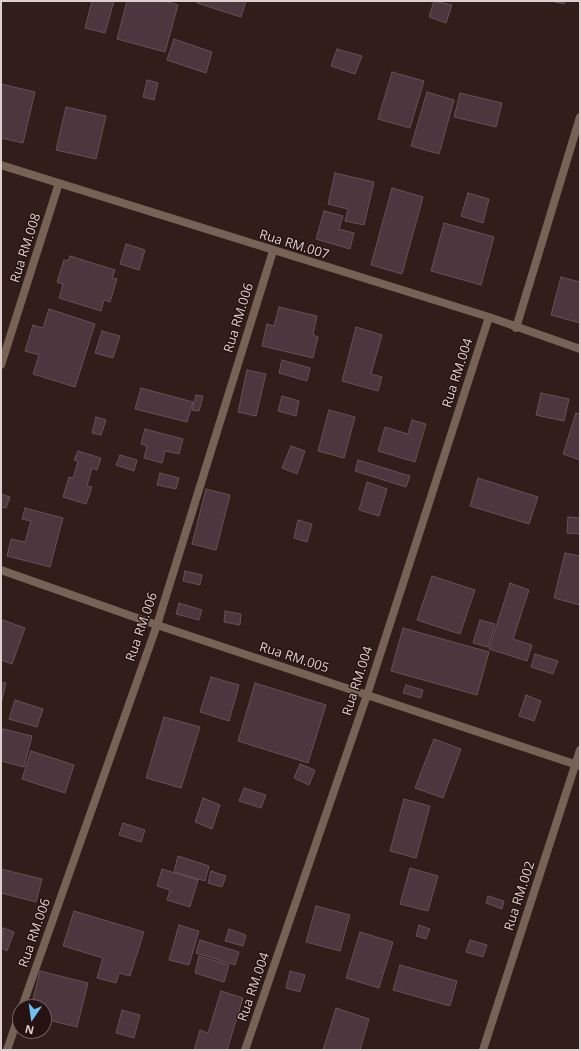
<!DOCTYPE html>
<html>
<head>
<meta charset="utf-8">
<style>
  body { margin:0 }
  #map { position:relative; width:581px; height:1051px; overflow:hidden; background:#311d1a; font-family:"Open Sans",sans-serif }
  canvas { display:block }
  .frame { position:absolute; inset:0; border:2px solid #ddcfcd; pointer-events:none }
  .north { position:absolute; left:12px; top:999px; width:40px; height:40px; box-sizing:border-box; background:#261311; border:1px solid #6f5e5c; border-radius:50%; rotate:193deg; font-size:11px; font-weight:700; line-height:16px; text-align:center; color:#ddcfcd }
  .north::after { content:''; display:block; margin:auto; width:14px; height:18px; background:#6cc3f2; clip-path:polygon(50% 0,100% 100%,50% 72%,0 100%) }
</style>
</head>
<body>
<div id="map">
<canvas width="581" height="1051"></canvas>
<div class="frame"></div>
<div class="north">N</div>
</div>
<script>
const g = document.querySelector('canvas').getContext('2d');
g.lineJoin = 'round';
function fill(path, color) { g.fillStyle = color; g.fill(path, 'evenodd'); }
const shape = rows => new Path2D(rows.map(r => 'M' + r).join(''));
function stroke(path, color, width, dash) { g.strokeStyle = color; g.lineWidth = width; g.lineCap = dash ? 'butt' : 'round'; g.setLineDash(dash || []); g.stroke(path); }
function label(font, color, halo, rows, align = 'center') {
  g.font = font + ' "Open Sans",sans-serif'; g.lineWidth = 3; g.setLineDash([]); g.textBaseline = 'middle'; g.strokeStyle = halo; g.fillStyle = color; for (const [text, x, y, turn = 0] of rows) {
    g.save(); g.translate(x, y); g.rotate((+turn || 0) * Math.PI / 180); g.textAlign = isNaN(turn) ? turn : align; if (halo) g.strokeText(text, 0, 0); g.fillText(text, 0, 0); g.restore();
  }
}
const building = shape([
  [92,1,114,1,105,33,85,28,92,1],
  [127,1,165,1,178,5,165,52,117,39,127,1],
  [198,1,246,1,241,17,197,3,198,1],
  [434,1,452,5,446,23,429,17,434,1],
  [551,1,565,1,564,4,551,1],
  [174,39,212,52,206,73,167,60,174,39],
  [337,49,362,56,355,74,331,66,337,49],
  [392,72,424,81,410,128,378,119,392,72],
  [147,80,158,83,154,100,143,97,147,80],
  [1,84,35,92,23,143,1,138,1,84],
  [427,92,454,100,439,154,411,146,427,92],
  [460,93,502,103,496,127,454,117,460,93],
  [66,107,106,116,96,159,56,150,66,107],
  [335,173,374,182,364,225,345,221,348,209,328,204,335,173],
  [392,188,423,197,402,274,371,265,392,188],
  [468,193,489,199,483,223,461,216,468,193],
  [324,211,343,216,339,229,354,233,350,249,316,239,324,211],
  [444,223,494,237,481,285,431,271,444,223],
  [126,244,145,250,139,270,120,264,126,244],
  [70,256,115,270,112,278,117,279,110,302,104,300,101,311,59,298,63,284,57,282,64,260,68,261,70,256],
  [561,277,580,282,580,323,551,315,561,277],
  [279,307,317,316,313,335,318,337,313,358,262,346,267,324,274,326,279,307],
  [49,309,95,324,75,387,33,374,39,355,25,351,33,325,43,328,49,309],
  [356,327,382,335,371,374,382,377,378,391,342,381,356,327],
  [102,331,120,336,113,358,95,353,102,331],
  [282,360,310,368,307,381,279,373,282,360],
  [247,370,266,374,256,416,238,412,247,370],
  [141,388,193,402,187,422,135,409,141,388],
  [541,393,569,399,564,421,536,415,541,393],
  [196,395,203,396,199,411,192,410,196,395],
  [282,396,299,401,296,416,278,411,282,396],
  [329,410,355,417,344,458,318,451,329,410],
  [576,413,580,414,580,460,563,454,576,413],
  [96,417,106,420,101,435,92,433,96,417],
  [412,420,426,424,415,462,378,451,385,427,408,434,412,420],
  [145,429,183,439,179,454,165,451,162,463,144,458,147,446,141,444,145,429],
  [291,446,305,451,297,474,282,468,291,446],
  [78,451,101,458,97,470,92,468,87,486,92,487,86,504,63,497,69,477,73,478,78,461,74,460,78,451],
  [120,455,137,460,134,471,116,465,120,455],
  [358,460,410,476,406,487,355,471,358,460],
  [160,473,179,478,176,489,157,485,160,473],
  [478,478,538,497,529,524,470,506,478,478],
  [367,482,387,489,379,516,359,510,367,482],
  [206,489,230,495,216,550,192,544,206,489],
  [1,494,10,497,6,508,1,507,1,494],
  [25,508,63,518,50,567,7,556,11,539,25,542,31,521,22,519,25,508],
  [568,517,580,518,580,534,567,533,568,517],
  [298,520,312,524,307,542,294,538,298,520],
  [565,553,580,556,580,605,554,598,565,553],
  [185,571,202,575,200,585,183,581,185,571],
  [432,576,475,590,460,634,417,620,432,576],
  [510,583,529,590,513,639,532,645,527,661,489,649,510,583],
  [179,603,202,610,199,620,176,614,179,603],
  [225,611,241,614,240,625,224,622,225,611],
  [3,620,25,628,12,664,1,660,1,625,3,620],
  [480,620,495,624,488,647,473,643,480,620],
  [403,628,489,652,477,695,391,671,403,628],
  [535,654,558,661,553,674,531,667,535,654],
  [211,677,239,685,229,721,200,712,211,677],
  [1,682,6,683,1,704,1,682],
  [255,683,326,705,308,763,238,741,255,683],
  [406,685,423,690,421,698,403,693,406,685],
  [526,695,541,701,534,721,519,716,526,695],
  [15,700,43,709,37,727,9,719,15,700],
  [164,717,200,727,181,788,146,778,164,717],
  [3,729,32,736,24,767,1,761,1,738,3,729],
  [434,739,461,749,443,798,415,788,434,739],
  [31,751,74,765,65,793,22,779,31,751],
  [300,764,315,770,309,785,294,778,300,764],
  [244,788,266,795,261,808,239,801,244,788],
  [203,798,220,805,212,829,195,822,203,798],
  [404,799,430,806,416,858,390,851,404,799],
  [123,823,145,830,141,842,119,835,123,823],
  [178,856,209,866,205,881,174,872,178,856],
  [410,868,438,876,428,911,400,904,410,868],
  [1,869,42,879,36,902,1,893,1,869],
  [162,869,198,880,190,907,167,900,170,890,157,886,162,869],
  [211,871,226,876,222,887,208,883,211,871],
  [488,896,504,901,502,909,486,903,488,896],
  [316,906,350,915,340,951,306,942,316,906],
  [74,911,144,932,130,976,119,973,116,983,97,978,103,958,63,946,74,911],
  [179,925,199,931,189,965,169,960,179,925],
  [419,925,430,929,426,939,416,936,419,925],
  [3,928,14,932,7,951,1,948,3,928],
  [229,929,246,935,243,946,225,941,229,929],
  [360,932,393,942,379,988,346,978,360,932],
  [200,940,239,952,235,965,196,953,200,940],
  [470,940,487,945,483,957,466,952,470,940],
  [199,956,229,965,224,982,195,973,199,956],
  [400,965,457,981,450,1006,393,990,400,965],
  [40,971,88,983,77,1027,44,1019,44,1007,31,1007,40,971],
  [290,971,305,975,300,992,286,988,290,971],
  [221,991,243,998,227,1050,194,1050,200,1030,208,1033,221,991],
  [336,1008,369,1019,360,1050,323,1050,336,1008],
  [122,1010,140,1015,134,1038,116,1033,122,1010]
]);
const minor = shape([
  [1,165,489,317,580,349],
  [516,328,580,117],
  [1,365,59,183],
  [1,570,157,625,580,766],
  [22,1007,157,625,273,251],
  [7,1050,20,1012],
  [245,1050,367,695,489,317],
  [483,1050,580,750]
]);
const streetNames = [
  ["Rua RM.007",294,245,17],
  ["Rua RM.008",26,248,-72],
  ["Rua RM.006",239,318,-73],
  ["Rua RM.004",458,373,-72],
  ["Rua RM.006",142,627,-71],
  ["Rua RM.005",294,658,18],
  ["Rua RM.004",358,681,-72],
  ["Rua RM.002",520,896,-72],
  ["Rua RM.006",35,933,-71],
  ["Rua RM.004",254,987,-71]
];
fill(building, '#4d373e');
stroke(building, '#675058', 1);
stroke(minor, '#766356', 8);
label('13px', '#ddcfcd', '#261311', streetNames);
</script>
</body>
</html>
